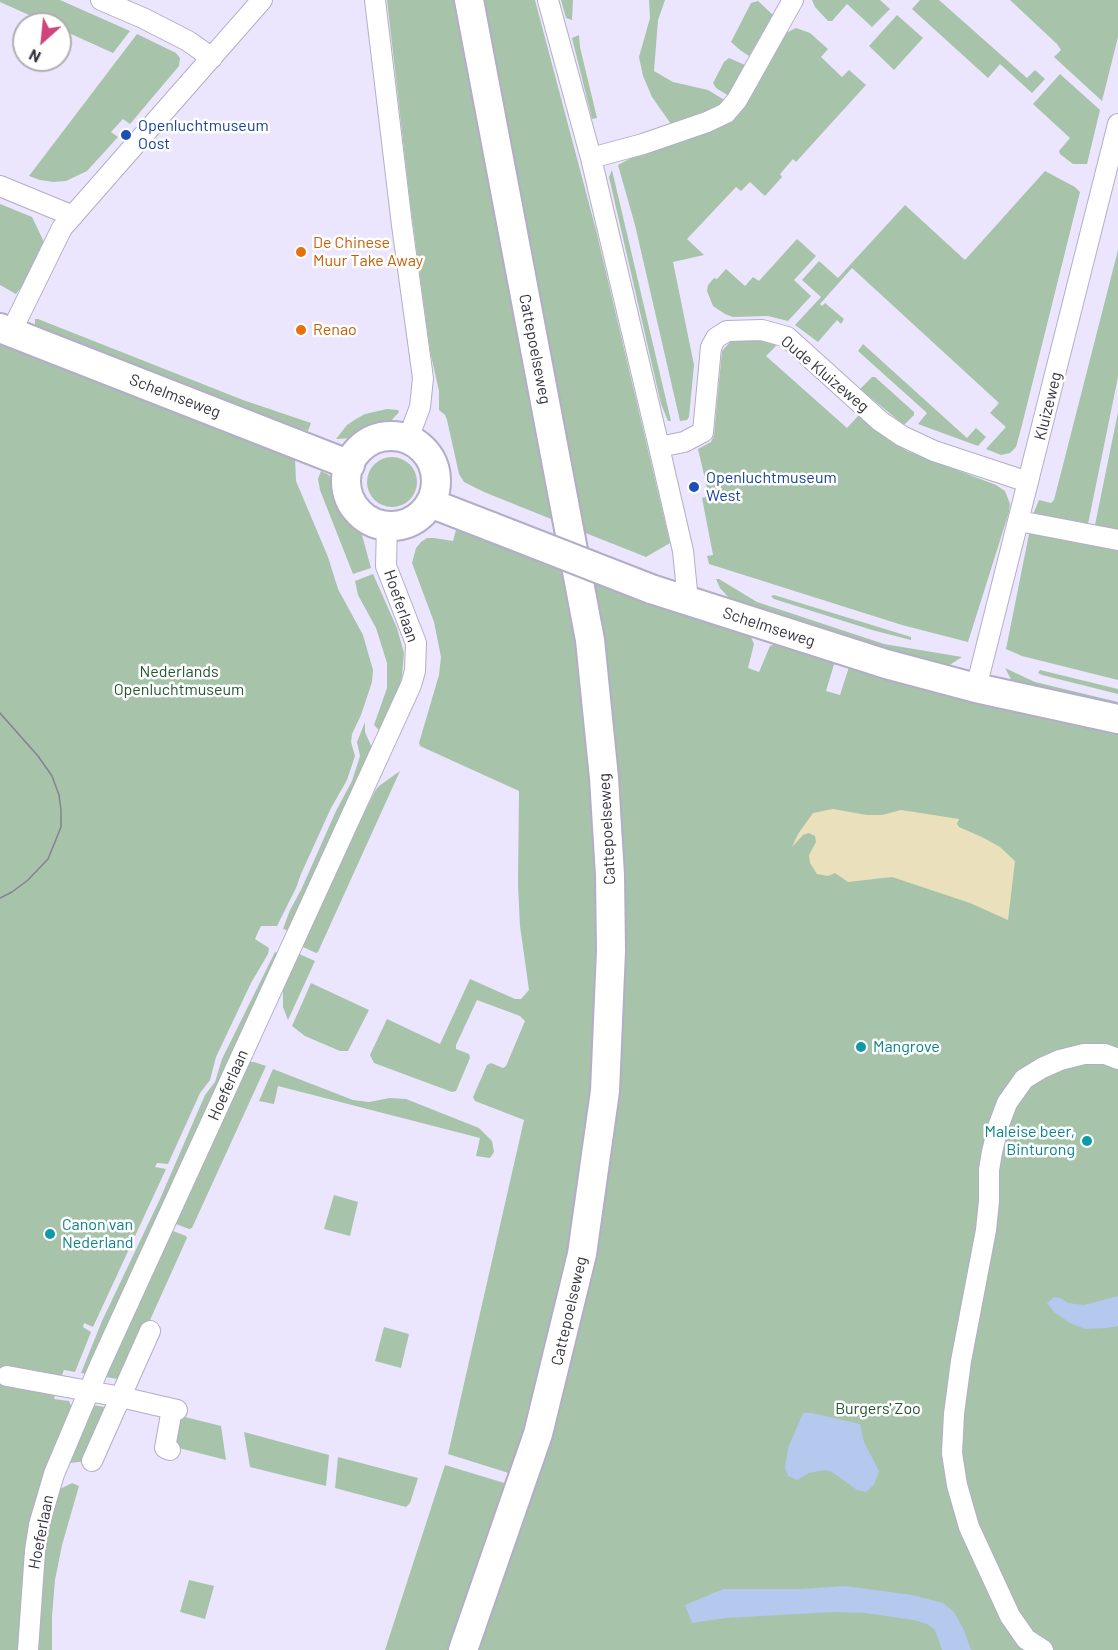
<!DOCTYPE html>
<html>
<head>
<meta charset="utf-8">
<style>
  body { margin:0 }
  #map { position:relative; width:1118px; height:1650px; overflow:hidden; background:#ebe6fd; font-family:Barlow,sans-serif }
  canvas { display:block }
  .north { position:absolute; left:12px; top:12px; width:60px; height:60px; box-sizing:border-box; background:#fff; border:2px solid #afaeb2; border-radius:50%; rotate:207deg; font-size:16px; font-weight:700; line-height:24px; text-align:center; color:#36343f }
  .north::after { content:''; display:block; margin:auto; width:21px; height:27px; background:#cf447a; clip-path:polygon(50% 0,100% 100%,50% 72%,0 100%) }
</style>
</head>
<body>
<div id="map">
<canvas width="1118" height="1650"></canvas>
<div class="north">N</div>
</div>
<script>
const g = document.querySelector('canvas').getContext('2d');
g.lineJoin = 'round';
function fill(path, color) { g.fillStyle = color; g.fill(path, 'evenodd'); }
const shape = rows => new Path2D(rows.map(r => 'M' + r).join(''));
function stroke(path, color, width, dash) { g.strokeStyle = color; g.lineWidth = width; g.lineCap = dash ? 'butt' : 'round'; g.setLineDash(dash || []); g.stroke(path); }
function label(font, color, halo, rows, align = 'center') {
  g.font = font + ' Barlow,sans-serif'; g.lineWidth = 5; g.setLineDash([]); g.textBaseline = 'middle'; g.strokeStyle = halo; g.fillStyle = color; for (const [text, x, y, turn = 0] of rows) {
    g.save(); g.translate(x, y); g.rotate((+turn || 0) * Math.PI / 180); g.textAlign = isNaN(turn) ? turn : align; if (halo) g.strokeText(text, 0, 0); g.fillText(text, 0, 0); g.restore();
  }
}
const green = shape([
  [0,0,60,0,130,31,113,53,60,29,60,24,49,24,0,2],
  [387,0,455,0,556,521,484,492,464,482,459,474,447,420,445,415,439,410,439,391,430,351,410,202],
  [481,0,535,0,596,230,670,543,646,557,583,532],
  [561,0,573,0,572,20,566,18],
  [649,0,665,0,658,20,654,71,673,82,708,90,726,101,720,107,671,124,652,97,643,76,639,57,650,18],
  [812,0,880,0,890,9,872,27,847,4,832,21,828,21,815,7],
  [920,0,939,0,1027,78,1035,70,1045,79,1032,93,1000,64,988,78,912,9],
  [1010,0,1118,0,1118,37,1102,101,1054,57,1061,50,1057,44],
  [758,1,773,15,749,56,740,50,731,42,751,3],
  [897,15,923,38,894,70,869,46],
  [796,28,810,33,828,49,821,57,842,77,849,70,866,85,796,162,793,159,780,174,782,177,765,196,750,182,741,191,736,187,687,239,704,255,673,262,694,365,689,417,687,420,680,421,635,225,618,165,631,158,710,130,733,118,747,102,784,34],
  [137,34,176,53,180,58,179,66,130,124,123,119,111,132,118,137,87,171,66,181,54,182,40,180,29,176],
  [579,35,580,47,597,118,592,119,572,38],
  [729,58,745,65,729,96,716,88,713,83,724,62],
  [1060,74,1100,110,1087,164,1073,164,1060,154,1059,151,1070,138,1033,104],
  [612,170,671,421,668,421,661,404,609,177],
  [1045,171,1075,187,1080,192,1022,425,1016,447,1010,453,1001,455,986,449,1006,427,990,413,999,403,852,268,820,304,822,306,825,303,844,319,841,324,837,320,818,342,795,325,821,297,802,280,819,261,838,278,905,205,965,260],
  [0,204,32,217,44,242,33,271,16,294,0,285],
  [797,239,816,256,794,280,811,296,788,321,768,316,733,317,725,314,713,306,707,291,708,285,714,278,717,279,726,269,745,286,753,277,759,281],
  [1118,250,1118,377,1087,529,1032,517,1039,500,1051,503,1054,500],
  [35,319,38,319,243,400,311,423,308,431,252,414,35,328],
  [752,338,774,344,776,346,766,356,847,428,859,415,891,441,907,451,996,485,1005,491,1010,504,1009,512,968,642,902,625,709,564,707,556,713,555,702,498,709,496,698,449,711,442,714,435,722,351,731,341,738,339],
  [0,339,295,458,296,481,328,557,338,589,363,635,373,670,372,682,361,715,352,734,351,742,355,756,347,780,331,808,301,874,296,888,277,926,261,926,258,932,255,939,269,948,268,954,251,983,216,1057,210,1080,200,1093,168,1164,157,1163,155,1167,166,1169,93,1327,84,1323,83,1327,91,1332,75,1372,64,1370,57,1387,54,1399,69,1401,72,1408,58,1439,40,1494,21,1650,0,1650],
  [863,344,967,438,976,428,986,437,978,446,918,424,927,413,858,351],
  [872,377,875,377,914,412,914,415,904,425,860,389],
  [387,409,398,410,399,412,388,424,353,438,336,439,347,425,356,419,365,414],
  [1118,412,1118,534,1094,530],
  '367 482a25 25 0 1 1 50 0a25 25 0 1 1-50 0Z',
  [321,471,329,475,334,482,342,506,362,535,371,568,353,574,320,490,318,479],
  [1030,529,1118,545,1118,680,1022,656,1006,649],
  [456,530,495,542,564,568,580,643,595,779,600,1015,573,1251,515,1475,448,1454,524,1120,475,1101,473,1097,487,1065,491,1063,503,1068,506,1066,525,1021,520,1016,477,1000,456,1045,456,1049,469,1054,470,1058,456,1091,452,1092,374,1063,370,1055,387,1019,440,1044,470,979,515,999,521,999,529,990,520,926,518,885,519,791,420,746,419,743,439,675,441,657,434,622,412,563,416,548,421,542,427,538,434,538,453,541],
  [373,574,397,628,404,653,402,676,398,693,381,732,374,725,387,688,387,663,376,628,358,595,355,581],
  [716,579,719,579,757,602,884,644,962,657,948,666,940,666,741,606,729,598,720,588],
  [593,580,750,635,754,644,748,668,759,672,770,646,780,642,835,661,826,691,840,695,849,667,1118,732,1118,1650,473,1650,606,1168],
  [774,595,911,637,911,640,872,630,774,599,771,596],
  [1005,668,1035,682,1118,702,1118,707,1013,683],
  [1040,670,1118,689,1118,694,1042,675,1038,673],
  [365,722,365,732,372,748,290,931,283,929,290,910,301,890,336,811,352,781,360,756,357,742],
  [400,771,318,952,316,953,303,947,301,943,375,791,379,786],
  [275,952,280,954,87,1374,81,1373,102,1321,160,1199,205,1095,215,1082,222,1059],
  [297,953,315,961,288,1020,283,1007,283,983],
  [311,983,369,1010,348,1051,340,1051,305,1036,292,1026],
  [248,1062,254,1062,266,1066,192,1228,189,1229,176,1224,175,1220],
  [273,1069,353,1100,369,1102,390,1098,406,1099,479,1128,492,1141,494,1152,490,1158,476,1156,480,1138,278,1086,274,1104,259,1101],
  [334,1195,358,1202,350,1236,324,1229],
  [173,1231,186,1236,187,1238,123,1380,106,1377,170,1232],
  [384,1327,409,1334,401,1368,375,1361],
  [93,1405,110,1408,87,1461,70,1463,69,1461],
  [177,1415,221,1426,226,1460,171,1446],
  [244,1432,329,1455,326,1486,250,1467],
  [338,1457,418,1478,410,1503,406,1507,335,1488],
  [445,1465,511,1485,451,1650,385,1650],
  [72,1483,79,1486,62,1545,55,1580,52,1616,52,1650,36,1650,43,1552,55,1497,60,1489],
  [189,1580,214,1586,205,1619,180,1612]
]);
const sand = shape([
  [833,809,867,815,882,815,901,810,959,819,957,824,959,827,982,837,1000,847,1015,861,1008,920,970,903,892,877,848,882,835,873,828,876,817,874,810,863,809,855,816,842,815,836,809,833,803,835,792,847,798,834,813,813]
]);
const water = shape([
  [1118,1296,1118,1326,1107,1328,1085,1329,1070,1323,1054,1312,1047,1303,1054,1297,1060,1298,1068,1303,1084,1305],
  [803,1413,812,1413,860,1424,864,1442,879,1471,874,1485,866,1492,857,1490,832,1472,825,1470,809,1473,797,1480,788,1476,785,1468,788,1448],
  [845,1586,912,1595,943,1603,954,1612,963,1628,971,1650,942,1650,935,1630,927,1624,914,1620,865,1613,835,1612,726,1618,692,1623,685,1605,723,1589,801,1589]
]);
const street = shape([
  [101,0,143,18,188,41,212,58],
  [375,0,402,225,423,378,420,407,408,439],
  [548,0,591,158,659,447,683,551,688,601],
  [591,158,643,144,707,122,726,113,737,100,793,0],
  [0,186,73,216],
  [11,332,62,228,262,0],
  [659,447,684,442,703,432,711,347,716,338,727,331,762,330,787,337,880,421,902,436,934,451,1028,482],
  [1019,521,1118,540],
  [976,688,1118,124],
  [7,1376,121,1397,177,1410],
  [170,1450,165,1448,172,1409],
  [92,1461,150,1331],
  [28,1650,35,1551,39,1525,54,1474,100,1365,411,685,415,671,416,643,386,566,387,526],
  [1043,1650,1026,1639,1010,1616,969,1527,957,1485,952,1453,954,1414,961,1361,986,1230,989,1201,989,1170,992,1152,998,1127,1007,1103,1024,1079,1042,1068,1060,1060,1084,1054,1105,1054,1118,1059]
]);
const secondary = shape([
  [0,328,350,465],
  '346 481a45 45 0 1 1 90 0a45 45 0 1 1-90 0Z',
  [430,503,492,527],
  [651,589,886,664,976,688,1118,719],
  [463,1650,538,1434,582,1254,605,1091,611,951,610,875,604,778,590,640,469,0]
]);
const tram = shape([
  [0,713,38,756,52,776,59,795,61,810,61,827,48,859,28,880,12,892,0,898]
]);
const secondaryBridge = shape([
  [492,527,651,589]
]);
const markers = [
  [126,135,6,"#1a4fb4"],
  [301,252,6,"#e8710a"],
  [301,330,6,"#e8710a"],
  [694,487,6,"#1a4fb4"],
  [861,1047,6,"#0f9aa8"],
  [1087,1141,6,"#0f9aa8"],
  [50,1234,6,"#0f9aa8"]
];
const transitNames = [
  ["Openluchtmuseum",138,126],
  ["Oost",138,144],
  ["Openluchtmuseum",706,478],
  ["West",706,496]
];
const foodNames = [
  ["De Chinese",313,243],
  ["Muur Take Away",313,261],
  ["Renao",313,330]
];
const streetNames = [
  ["Cattepoelseweg",535,349,79],
  ["Oude Kluizeweg",825,374,40],
  ["Schelmseweg",175,396,21],
  ["Kluizeweg",1048,406,-76],
  ["Hoeferlaan",401,606,71],
  ["Schelmseweg",769,627,18],
  ["Cattepoelseweg",607,829,-93],
  ["Hoeferlaan",228,1085,-66],
  ["Cattepoelseweg",569,1311,-77],
  ["Hoeferlaan",41,1532,-79]
];
const parkNames = [
  ["Nederlands",179,672],
  ["Openluchtmuseum",179,690],
  ["Burgers' Zoo",878,1409]
];
const cultureNames = [
  ["Mangrove",873,1047],
  ["Maleise beer,",1075,1132,"right"],
  ["Binturong",1075,1150,"right"],
  ["Canon van",62,1225],
  ["Nederland",62,1243]
];
fill(green, '#a7c3aa');
fill(sand, '#eae0bb');
fill(water, '#b5c8ee');
stroke(street, '#b3adc8', 22);
stroke(secondary, '#b3adc8', 32);
stroke(street, '#fff', 20);
stroke(secondary, '#fff', 28);
stroke(tram, '#858292', 1.5);
stroke(secondaryBridge, '#b3adc8', 32, []);
stroke(secondaryBridge, '#fff', 28);
for (const [x, y, r, color] of markers) { const dot = new Path2D(); dot.arc(x, y, r, 0, 2 * Math.PI); g.fillStyle = color; g.fill(dot); stroke(dot, '#fff', 2); }
label('16px', '#164399', '#fff', transitNames, 'left');
label('16px', '#c56008', '#fff', foodNames, 'left');
label('16px', '#36343f', '#fff', streetNames);
label('16px', '#23572f', '#fff', parkNames);
label('16px', '#0d838f', '#fff', cultureNames, 'left');
</script>
</body>
</html>
